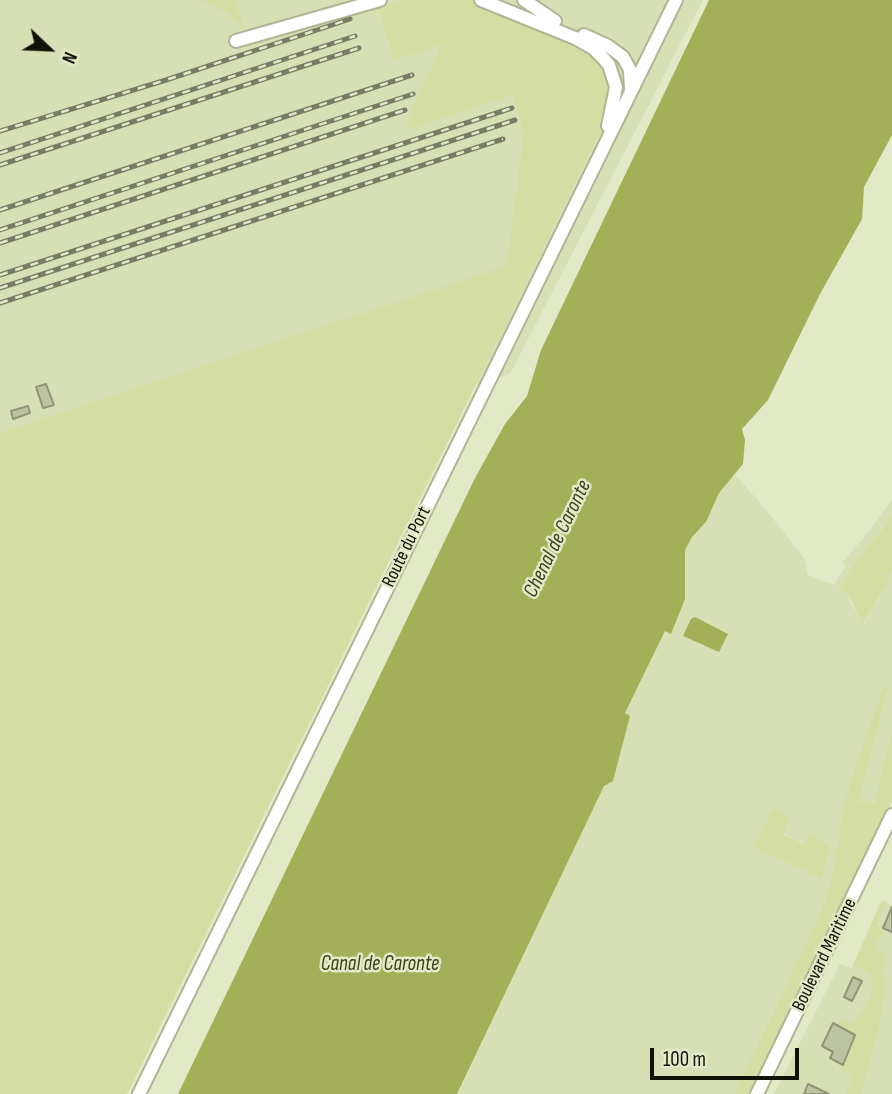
<!DOCTYPE html>
<html>
<head>
<meta charset="utf-8">
<style>
  body { margin:0 }
  #map { position:relative; width:892px; height:1094px; overflow:hidden; background:#e2e9c7; font-family:"Sofia Sans Condensed",sans-serif }
  canvas { display:block }
  .north { position:absolute; left:14px; top:14px; width:70px; height:70px; -webkit-text-stroke:5px #e2e9c7; paint-order:stroke; rotate:113deg; font-size:19px; font-weight:700; line-height:28px; text-align:center; color:#101207 }
  .north::after { content:''; display:block; margin:auto; width:24px; height:32px; background:#101207; clip-path:polygon(50% 0,100% 100%,50% 72%,0 100%) }
  .scale { position:absolute; left:650px; top:1048px; width:149px; height:32px; box-sizing:border-box; border:4px solid #101207; border-top:0; padding-left:9px; font-size:21px; line-height:24px; white-space:nowrap; color:#101207; -webkit-text-stroke:5px #e2e9c7; paint-order:stroke }
</style>
</head>
<body>
<div id="map">
<canvas width="892" height="1094"></canvas>
<div class="north">N</div>
<div class="scale">100 m</div>
</div>
<script>
const g = document.querySelector('canvas').getContext('2d');
g.lineJoin = 'round';
function fill(path, color) { g.fillStyle = color; g.fill(path, 'evenodd'); }
const shape = rows => new Path2D(rows.map(r => 'M' + r).join(''));
function stroke(path, color, width, dash) { g.strokeStyle = color; g.lineWidth = width; g.lineCap = dash ? 'butt' : 'round'; g.setLineDash(dash || []); g.stroke(path); }
function label(font, color, halo, rows, align = 'center') {
  g.font = font + ' "Sofia Sans Condensed",sans-serif'; g.lineWidth = 5; g.setLineDash([]); g.textBaseline = 'middle'; g.strokeStyle = halo; g.fillStyle = color; for (const [text, x, y, turn = 0] of rows) {
    g.save(); g.translate(x, y); g.rotate((+turn || 0) * Math.PI / 180); g.textAlign = isNaN(turn) ? turn : align; if (halo) g.strokeText(text, 0, 0); g.fillText(text, 0, 0); g.restore();
  }
}
const built = shape([
  [0,0,703,0,510,374,0,540],
  [735,475,758,500,804,558,808,575,834,585,846,566,842,563,867,534,892,500,892,517,854,565,848,593,852,605,864,624,888,581,892,569,892,732,875,804,859,802,888,689,844,806,831,882,821,912,734,1094,458,1094,604,785,613,781,630,715,625,714,665,631,671,634,685,599,685,550,692,537,706,522,719,492],
  [783,834,804,844,755,847],
  [882,900,892,905,892,1094,774,1094,840,964,852,969]
]);
const green = shape([
  [200,0,235,0,245,30,229,13],
  [404,0,475,0,488,9,537,26,585,50,598,60,606,73,611,87,607,118,127,1094,0,1094,0,433,507,266,524,133,513,95,408,129,407,121,442,45,394,60,378,7],
  [892,517,892,569,888,581,863,624,848,593,840,589,854,565],
  [884,687,888,689,859,802,875,803,892,732,892,801,751,1094,734,1094,821,912,831,882,844,806,858,759],
  [773,808,790,817,783,835,804,844,809,835,829,845,822,879,755,847],
  [882,900,887,902,876,925,884,930,875,948,885,956,884,971,881,972,883,978,886,977,879,1026,861,1094,846,1094,852,1075,841,1070,848,1053,844,1051,850,1040,853,1041,855,1035,838,1025,841,1019,852,1024,867,1006,871,993,873,976,853,965]
]);
const water = shape([
  [709,0,892,0,892,135,864,187,862,219,820,294,768,400,742,429,745,440,743,464,719,493,706,522,692,537,685,550,685,599,671,634,665,631,625,713,630,716,613,781,604,786,457,1094,178,1094,475,478,505,424,527,396,541,350],
  [695,617,728,634,719,652,683,636,691,619]
]);
const building = shape([
  [46,384,54,405,43,408,36,387,46,384],
  [28,406,30,413,13,419,11,411,28,406],
  [892,907,892,932,883,928,892,907],
  [853,977,862,981,852,1001,844,997,853,977],
  [833,1023,855,1035,843,1065,830,1058,833,1052,822,1046,833,1023],
  [808,1084,829,1094,804,1094,808,1084]
]);
const minor = shape([
  [481,0,575,38,593,48,603,58,609,65,616,87,608,126],
  [524,0,555,21],
  [584,35,608,46,623,57,630,70,631,90],
  [236,41,380,0],
  [139,1094,676,0],
  [757,1094,892,815]
]);
const rail = shape([
  [0,131,166,80,350,19],
  [0,153,355,36],
  [0,165,359,48],
  [0,210,412,75],
  [0,230,413,94],
  [0,243,405,110],
  [0,275,512,108],
  [0,288,515,120],
  [0,303,503,139]
]);
const streetNames = [
  ["Route du Port",407,547,-64],
  ["Boulevard Maritime",825,955,-64]
];
const waterNames = [
  ["Chenal de Caronte",558,539,-64],
  ["Canal de Caronte",380,965]
];
fill(built, '#d7dfb5');
fill(green, '#d4dea3');
fill(water, '#a3b058');
fill(building, '#bcc3a2');
stroke(building, '#8f9575', 2);
stroke(minor, '#afb594', 16);
stroke(minor, '#fff', 12);
stroke(rail, '#777c65', 5);
stroke(rail, '#e2e9c7', 2.5, [8]);
label('19px', '#101207', '#e2e9c7', streetNames);
label('italic 21px', '#3b411b', '#e2e9c7', waterNames);
</script>
</body>
</html>
